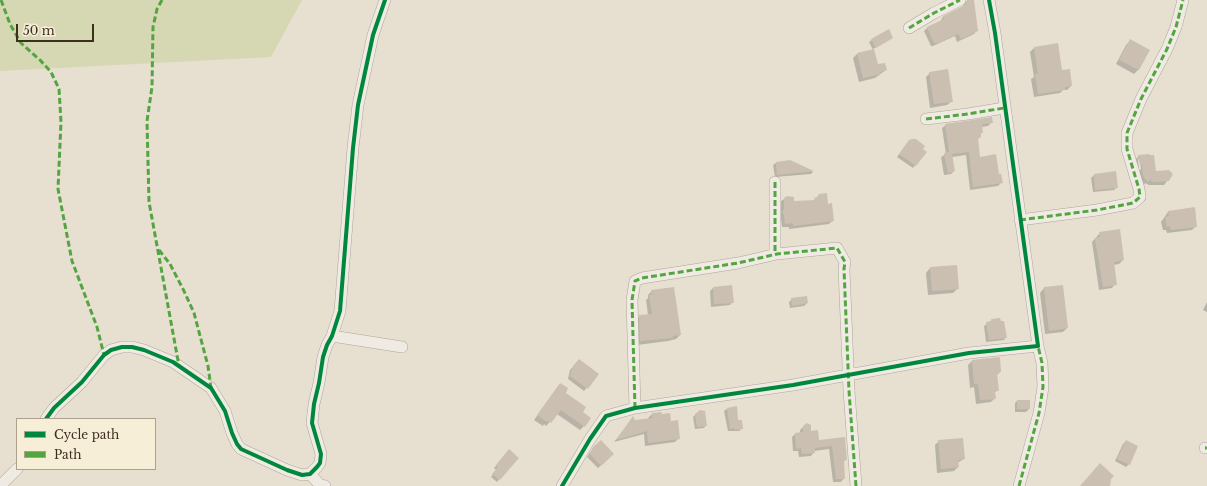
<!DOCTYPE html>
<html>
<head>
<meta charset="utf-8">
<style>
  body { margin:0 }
  #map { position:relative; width:1207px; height:486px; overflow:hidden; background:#e7e0d1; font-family:"Libre Baskerville",serif }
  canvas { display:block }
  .legend { position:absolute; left:16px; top:418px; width:140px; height:52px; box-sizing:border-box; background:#f7eed8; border:1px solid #ada18e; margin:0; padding:5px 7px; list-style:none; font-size:12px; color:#3d2e20 }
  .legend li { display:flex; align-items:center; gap:8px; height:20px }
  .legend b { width:20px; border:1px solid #ada18e }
  .scale { position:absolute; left:16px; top:24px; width:78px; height:18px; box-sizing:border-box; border:2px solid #3d2e20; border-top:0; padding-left:5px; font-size:12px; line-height:14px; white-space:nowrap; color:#3d2e20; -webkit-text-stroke:3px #f7eed8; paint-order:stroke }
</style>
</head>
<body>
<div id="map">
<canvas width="1207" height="486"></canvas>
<ul class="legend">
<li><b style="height:5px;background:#00873e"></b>Cycle path</li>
<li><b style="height:5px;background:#54a441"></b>Path</li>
</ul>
<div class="scale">50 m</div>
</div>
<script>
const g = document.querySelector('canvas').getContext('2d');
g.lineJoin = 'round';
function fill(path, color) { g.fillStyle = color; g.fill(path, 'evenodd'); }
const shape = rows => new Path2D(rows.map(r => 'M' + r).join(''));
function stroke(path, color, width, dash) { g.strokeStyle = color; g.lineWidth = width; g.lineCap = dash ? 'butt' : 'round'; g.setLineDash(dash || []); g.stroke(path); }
const green = shape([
  [0,0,302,0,271,57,0,71]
]);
const shadow = shape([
  [969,0,973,0,977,30,974,34,957,42,955,36,933,46,931,46,924,31,927,28,940,22,943,17,963,7,964,4],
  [892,38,873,49,877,66,886,70,875,78,859,82,853,58,857,54,873,50,869,42,872,40],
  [1130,41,1148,50,1138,70,1134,74,1116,64,1126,45],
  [1034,48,1061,71,1071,86,1067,90,1063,90,1060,93,1034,97,1031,79,1034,77,1030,52],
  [930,73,952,101,947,105,930,108,926,77],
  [992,122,988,126,981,127,982,132,980,134,980,137,977,140,979,158,998,175,1002,182,998,186,970,190,966,155,952,157,954,171,951,174,944,175,941,157,946,154,942,128,946,125],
  [909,141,925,152,913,168,897,157],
  [1139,156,1155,172,1168,180,1164,185,1149,185,1145,183,1144,185,1135,160],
  [1138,159,1140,159,1141,170,1139,170],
  [790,161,813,172,811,174,775,177,773,165,776,163],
  [1115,172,1117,187,1114,190,1093,192,1091,178,1094,175],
  [784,199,793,202,813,201,815,199,828,205,833,220,829,224,789,229,789,227,782,227,781,219,779,217,781,214,780,202],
  [1194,209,1196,226,1192,230,1167,233,1166,230,1163,230,1161,222,1168,212],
  [1100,233,1123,260,1119,264,1113,265,1115,284,1112,288,1099,290,1092,242],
  [930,268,958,288,953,293,928,295,926,273],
  [731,287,732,302,730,305,711,307,710,291,713,288],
  [1044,288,1067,328,1063,332,1045,334,1040,293],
  [652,291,680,335,676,339,668,341,637,345,636,320,640,316,648,315,646,300,648,298,648,295],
  [792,299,807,303,804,306,790,308,789,302],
  [1207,302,1207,312,1203,310],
  [992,320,1006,337,1004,340,986,342,984,326],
  [579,360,598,374,584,391,568,379,570,370],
  [972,361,1000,372,996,376,998,390,994,393,995,398,991,402,976,404,974,387,970,388,968,365],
  [560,384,565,393,581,412,584,426,580,430,557,414,546,426,544,424,543,426,534,420],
  [1017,401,1029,409,1026,412,1015,412,1015,403],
  [736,408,737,421,742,428,739,431,728,431,724,411,727,409],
  [652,414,679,438,675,442,645,446,644,434,614,442,633,418,634,421,649,420,648,418],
  [696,414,706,425,704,428,695,429,693,417],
  [803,427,810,432,818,441,844,438,846,459,843,463,844,478,841,482,833,482,829,449,814,451,814,452,811,456,799,457,798,451,793,451,792,437,795,434,800,433,800,430],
  [601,441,613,454,598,468,587,457,591,451],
  [939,441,964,459,957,463,958,467,954,471,937,473,935,445],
  [1126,441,1129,464,1126,467,1115,461,1123,444],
  [507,453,499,479,497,482,491,477,496,470,494,468]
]);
const building = shape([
  [967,0,974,0,978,31,961,39,958,34,938,43,934,43,927,27,944,19,943,16,963,6,966,4],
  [889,29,893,38,876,48,871,39],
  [1130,39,1150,50,1139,70,1119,60],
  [1058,43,1062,70,1070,69,1072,86,1065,87,1065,90,1038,94,1035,74,1038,74,1034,47],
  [874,49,878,64,885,63,887,70,880,72,881,74,863,78,857,53],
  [948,69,953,102,934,104,929,72],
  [992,117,993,123,982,124,983,133,981,133,981,137,978,138,980,157,996,154,999,174,1001,174,1003,183,973,187,969,152,952,154,955,171,948,173,944,153,949,152,945,124],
  [912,139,916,139,925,146,923,149,927,152,916,166,899,154,909,140],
  [1149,154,1150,155,1154,155,1156,171,1169,170,1173,174,1169,181,1154,182,1150,180,1148,182,1143,176,1142,165,1140,165,1138,155],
  [790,160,814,171,777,175,776,162],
  [1116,171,1118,188,1095,190,1094,174],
  [827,193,828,204,832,203,834,221,793,226,793,223,785,224,784,215,782,212,784,210,784,198,787,196,794,197,794,201,815,200,814,198,817,197,819,194],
  [1195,207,1197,227,1171,230,1170,226,1167,227,1165,217,1169,216,1168,211],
  [1120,229,1124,260,1114,262,1117,285,1103,287,1095,238,1100,237,1099,232],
  [957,265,959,289,932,291,930,267],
  [732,285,734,303,714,304,713,287],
  [1063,285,1068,328,1049,331,1044,287],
  [674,287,681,335,673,336,673,338,640,341,639,315,652,314,649,295,652,295,651,290],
  [807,296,808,303,792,306,791,298],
  [1000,318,1001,321,1004,321,1007,338,989,340,986,322,992,321,991,319],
  [1000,357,1001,372,997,373,999,391,995,391,996,399,980,400,978,384,974,384,972,360],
  [579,359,599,374,588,389,570,376,573,366],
  [560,383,568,388,566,393,586,407,583,412,591,418,585,427,561,410,551,423,548,421,547,422,537,415],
  [1017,400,1030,400,1030,409,1017,409],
  [737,406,738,420,742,420,743,429,735,430,734,428,730,429,727,408],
  [700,410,705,411,707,426,697,427,695,414],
  [661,412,662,414,670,413,671,421,678,420,680,439,648,443,647,431,616,440,633,416,635,420,652,418,652,413],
  [807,423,811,425,811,431,818,430,819,440,845,437,847,460,844,460,845,479,836,479,832,446,815,448,815,453,802,454,801,448,796,449,795,433,803,432,803,426],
  [963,438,965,459,958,460,959,467,941,469,938,440],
  [601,440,614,454,601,466,590,454,593,447],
  [1126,440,1138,446,1130,465,1117,459],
  [509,449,519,458,500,480,492,474,498,467,496,465],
  [1100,463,1114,476,1111,479,1110,486,1080,486]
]);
const minor = shape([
  [909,28,934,13,960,0],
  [926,119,968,114,1004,108],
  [775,182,775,254],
  [1020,220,1097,210,1133,203,1140,197,1139,189,1127,149,1127,133,1141,99,1167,49,1176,27,1183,0],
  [332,336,402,347],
  [635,408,632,300,635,281,642,278,738,263,777,254,837,248,845,262,844,269,849,391,856,486],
  [46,419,54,408,82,382,104,355,111,350,122,347,132,347,144,350,173,362,211,388,225,411,232,433,237,444,241,449,287,470,302,475,310,474,317,467,320,463,321,454,312,423,314,404,319,383,323,357,327,345,332,336,340,311,353,148,358,105,373,35,385,0],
  [1205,448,1207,448],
  [310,474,320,485,325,486],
  [0,486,17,469],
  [562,486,590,439,606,416,635,408,793,385,969,353,1038,346,995,33,989,0],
  [1019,486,1039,413,1043,387,1042,363,1038,346]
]);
const quiet = shape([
  [1,0,10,24,21,43,40,60,51,72,59,89,61,122,58,189,72,261,97,327,104,355],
  [162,0,157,9,153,27,152,87,147,121,149,202,179,366],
  [909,28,934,13,960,0],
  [926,119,968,114,1004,108],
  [775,182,775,254],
  [1020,220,1097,210,1133,203,1140,197,1139,189,1127,149,1127,133,1141,99,1167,49,1176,27,1183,0],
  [159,250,170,264,184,291,194,313,208,366,211,388],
  [635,408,632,300,635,281,642,278,738,263,777,254,837,248,845,262,844,269,849,391,856,486],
  [1205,448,1207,448],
  [1019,486,1039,413,1043,387,1042,363,1038,346]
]);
const cycleway = shape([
  [46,419,54,408,82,382,104,355,111,350,122,347,132,347,144,350,173,362,211,388,225,411,232,433,237,444,241,449,287,470,302,475,310,474,317,467,320,463,321,454,312,423,314,404,319,383,323,357,327,345,332,336,340,311,353,148,358,105,373,35,385,0],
  [562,486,590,439,606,416,635,408,793,385,969,353,1038,346,995,33,989,0]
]);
fill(green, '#d6d7b3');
fill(shadow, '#0003');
fill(building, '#cbbfb2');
stroke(minor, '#ada599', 12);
stroke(minor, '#efebe3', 11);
stroke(quiet, '#54a441', 3, [6, 3]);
stroke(cycleway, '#00873e', 4);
</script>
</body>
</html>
